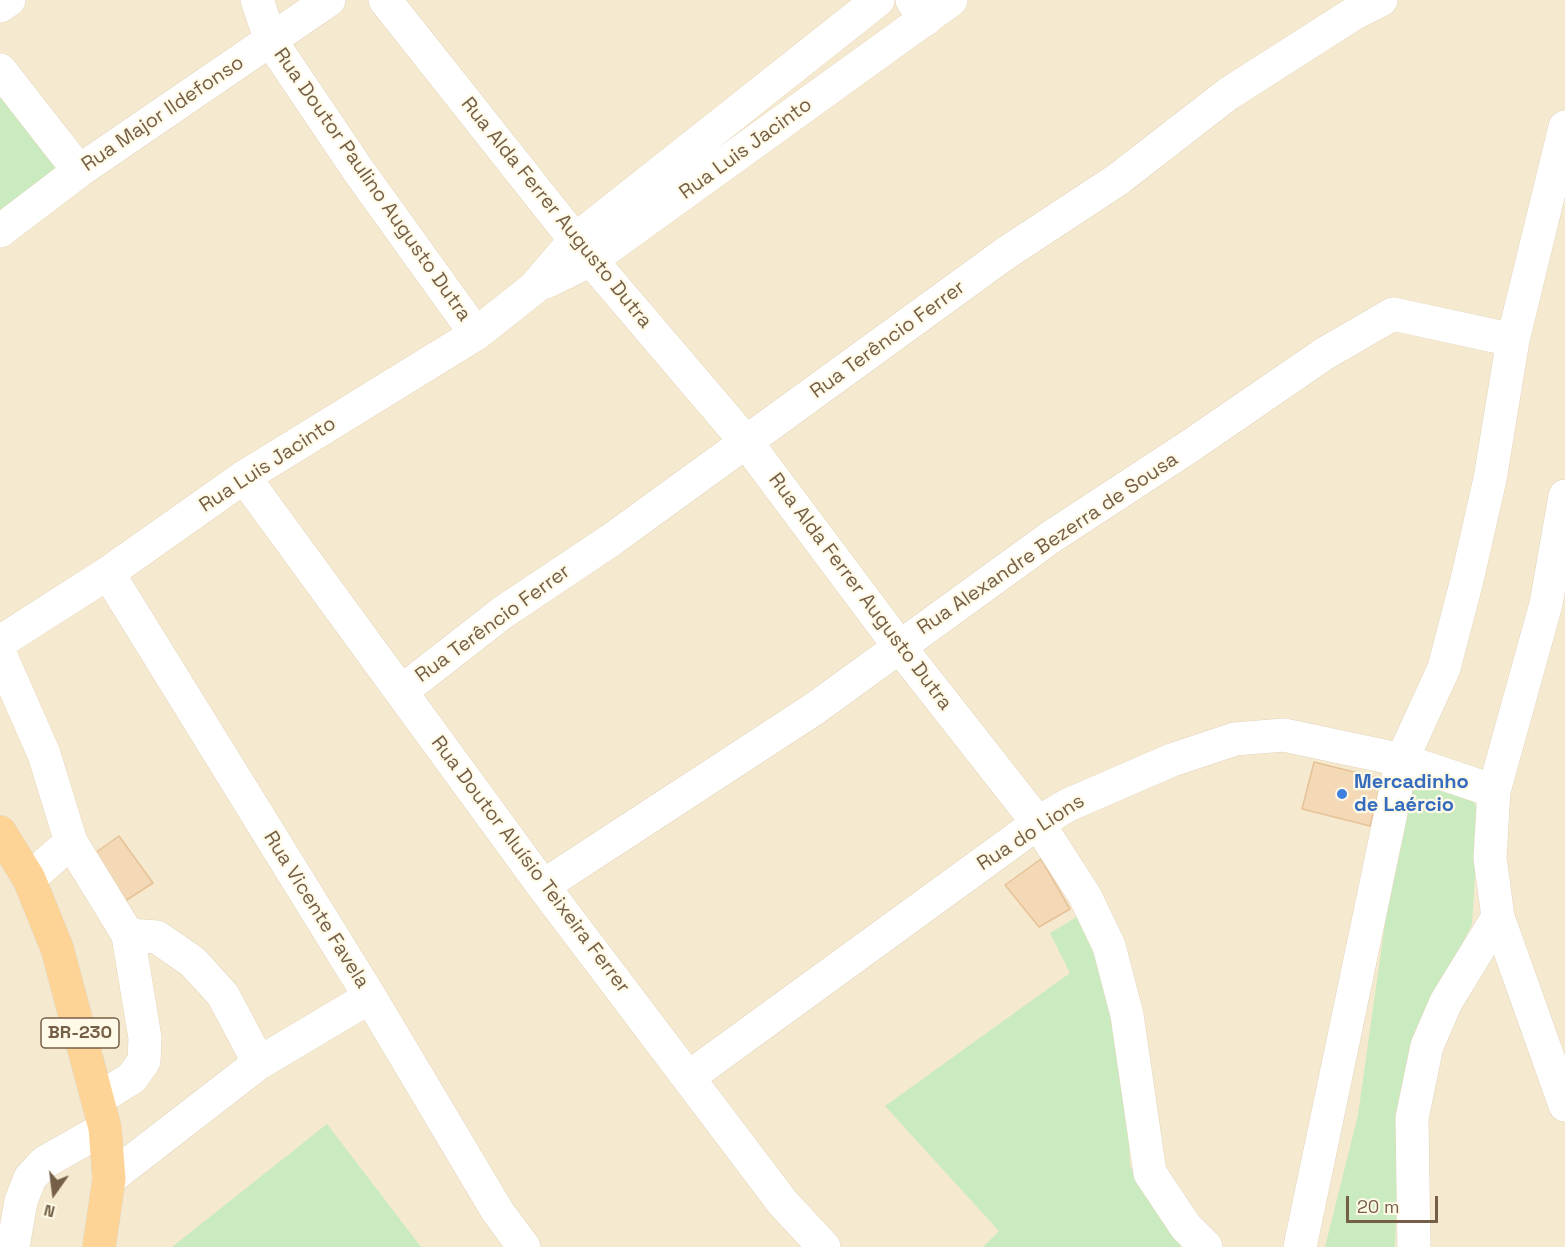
<!DOCTYPE html>
<html>
<head>
<meta charset="utf-8">
<style>
  body { margin:0 }
  #map { position:relative; width:1565px; height:1247px; overflow:hidden; background:#fdf7e1; font-family:"Space Grotesk",sans-serif }
  canvas { display:block }
  .north { position:absolute; left:24px; top:1163px; width:60px; height:60px; -webkit-text-stroke:4px #fffae8; paint-order:stroke; rotate:194deg; font-size:16px; font-weight:700; line-height:24px; text-align:center; color:#755f47 }
  .north::after { content:''; display:block; margin:auto; width:21px; height:27px; background:#755f47; clip-path:polygon(50% 0,100% 100%,50% 72%,0 100%) }
  .scale { position:absolute; left:1346px; top:1196px; width:92px; height:27px; box-sizing:border-box; border:3px solid #755f47; border-top:0; padding-left:8px; font-size:18px; line-height:21px; white-space:nowrap; color:#755f47; -webkit-text-stroke:4px #fffae8; paint-order:stroke }
</style>
</head>
<body>
<div id="map">
<canvas width="1565" height="1247"></canvas>
<div class="north">N</div>
<div class="scale">20 m</div>
</div>
<script>
const g = document.querySelector('canvas').getContext('2d');
g.lineJoin = 'round';
function fill(path, color) { g.fillStyle = color; g.fill(path, 'evenodd'); }
const shape = rows => new Path2D(rows.map(r => 'M' + r).join(''));
function stroke(path, color, width, dash) { g.strokeStyle = color; g.lineWidth = width; g.lineCap = dash ? 'butt' : 'round'; g.setLineDash(dash || []); g.stroke(path); }
function label(font, color, halo, rows, align = 'center') {
  g.font = font + ' "Space Grotesk",sans-serif'; g.lineWidth = 4.5; g.setLineDash([]); g.textBaseline = 'middle'; g.strokeStyle = halo; g.fillStyle = color; for (const [text, x, y, turn = 0] of rows) {
    g.save(); g.translate(x, y); g.rotate((+turn || 0) * Math.PI / 180); g.textAlign = isNaN(turn) ? turn : align; if (halo) g.strokeText(text, 0, 0); g.fillText(text, 0, 0); g.restore();
  }
}
const residential = shape([
  [0,0,1565,0,1565,1247,0,1247]
]);
const green = shape([
  [0,90,60,172,0,217],
  [1444,782,1465,788,1479,811,1472,924,1416,1036,1399,1122,1395,1247,1325,1247,1358,1115,1401,810,1418,783],
  [1085,912,1113,1007,1126,1090,1130,1166,1181,1247,983,1247,999,1231,885,1106,1070,973,1050,933],
  [327,1124,421,1247,172,1247]
]);
const building = shape([
  [1314,762,1382,779,1370,826,1302,809,1314,762],
  [119,836,153,883,122,903,88,858,119,836],
  [1041,859,1070,909,1039,927,1005,885,1041,859]
]);
const minor = shape([
  [257,0,271,41,358,170,476,334],
  [385,0,591,260,747,443,899,646,1038,823,1085,896,1109,946,1127,1015,1150,1173,1186,1227,1206,1247],
  [912,0,925,20],
  [0,6,9,0],
  [0,70,79,171],
  [0,231,79,171,329,0],
  [244,477,543,886,783,1203,824,1247],
  [1565,496,1546,604,1494,791,1490,858,1498,917,1565,1105],
  [108,573,370,997,498,1212,524,1247],
  [402,691,502,613,611,540,1006,253,1117,180,1228,94,1353,14,1381,0],
  [543,886,814,709,1051,537,1190,446,1324,354,1393,314,1513,340],
  [128,935,157,937,193,962,223,995,259,1063],
  [689,1077,1038,823,1068,805,1172,760,1235,739,1284,735,1402,760,1494,791],
  [109,1179,259,1063,370,997],
  [13,1247,21,1201,30,1178,45,1162,105,1128],
  [1300,1247,1402,760,1444,668,1467,580,1490,479,1513,340,1565,127],
  [1414,1247,1412,1118,1427,1046,1446,1002,1498,917]
]);
const secondary = shape([
  [546,282,591,260,951,0],
  [0,642,108,573,244,477,476,334,534,288,575,240,878,0],
  [0,654,44,754,71,842,128,935,145,1038,144,1061,132,1078,98,1099],
  [29,879,71,842]
]);
const trunk = shape([
  [0,832,29,879,57,948,105,1128,109,1179,99,1247]
]);
const markers = [
  [1342,794,6,"#3f7fe0"]
];
const shields = [
  [80,1033,78]
];
const shieldNames = [
  ["BR-230",80,1033]
];
const streetNames = [
  ["Rua Major Ildefonso",163,114,-34],
  ["Rua Luis Jacinto",746,149,-36],
  ["Rua Doutor Paulino Augusto Dutra",372,185,55],
  ["Rua Alda Ferrer Augusto Dutra",556,213,51],
  ["Rua Terêncio Ferrer",888,340,-36],
  ["Rua Luis Jacinto",268,465,-33],
  ["Rua Alexandre Bezerra de Sousa",1048,544,-34],
  ["Rua Alda Ferrer Augusto Dutra",860,592,53],
  ["Rua Terêncio Ferrer",493,624,-36],
  ["Rua do Lions",1031,833,-33],
  ["Rua Doutor Aluísio Teixeira Ferrer",530,865,53],
  ["Rua Vicente Favela",316,910,58]
];
const shopNames = [
  ["Mercadinho",1354,783],
  ["de Laércio",1354,806]
];
fill(residential, '#f5eacf');
fill(green, '#caebbf');
fill(building, '#f4d9b7');
stroke(building, '#e7c297', 1.5);
stroke(minor, '#e2d4bc', 34);
stroke(secondary, '#e7d6ba', 34);
stroke(trunk, '#e1dcd7', 34);
stroke(minor, '#fff', 33);
stroke(secondary, '#fff', 33);
stroke(trunk, '#fdd495', 33);
for (const [x, y, r, color] of markers) { const dot = new Path2D(); dot.arc(x, y, r, 0, 2 * Math.PI); g.fillStyle = color; g.fill(dot); stroke(dot, '#fffae8', 2); }
for (const [x, y, w] of shields) { const box = new Path2D(); box.roundRect(x - w / 2, y - 15, w, 30, 4.5); g.fillStyle = '#fffae8'; g.fill(box); stroke(box, '#755f47', 1.5); }
label('bold 18px', '#755f47', null, shieldNames);
label('20px', '#755f47', '#fffae8', streetNames);
label('bold 20px', '#366cbe', '#fffae8', shopNames, 'left');
</script>
</body>
</html>
